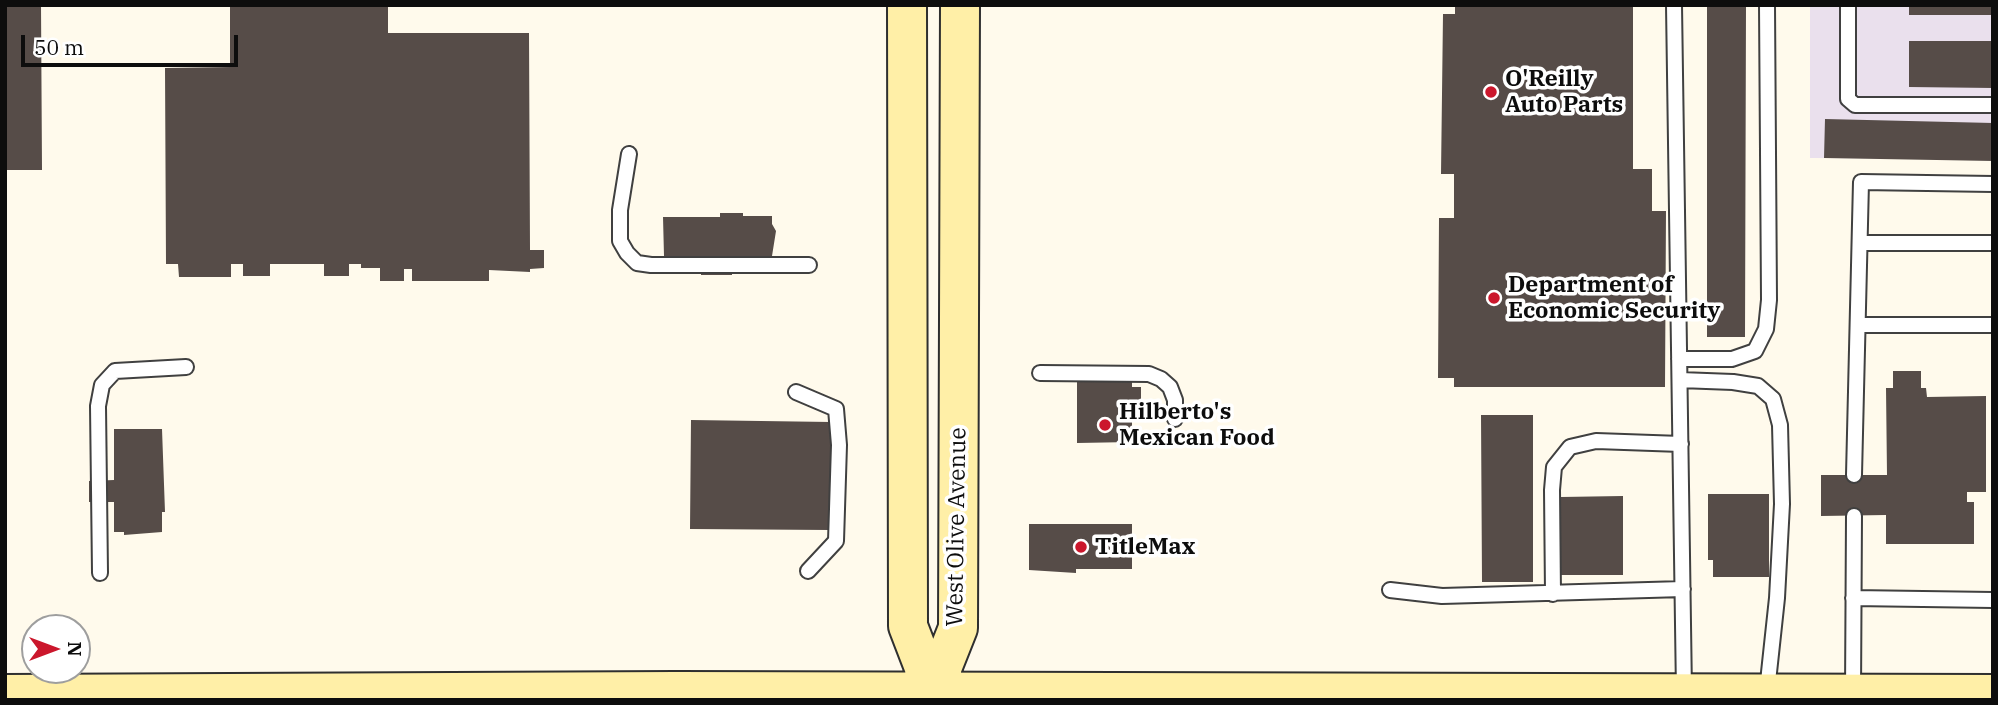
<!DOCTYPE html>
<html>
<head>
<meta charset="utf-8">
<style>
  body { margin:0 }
  #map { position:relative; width:1998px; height:705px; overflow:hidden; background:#fffaec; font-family:"IBM Plex Serif",serif }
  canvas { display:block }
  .frame { position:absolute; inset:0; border:7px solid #0d0d0d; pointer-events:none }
  .north { position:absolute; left:21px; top:614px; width:70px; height:70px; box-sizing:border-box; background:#fff; border:2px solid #9e9e9e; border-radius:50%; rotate:90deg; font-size:19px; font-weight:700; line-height:28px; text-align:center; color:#0d0d0d }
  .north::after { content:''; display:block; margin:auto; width:24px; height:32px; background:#cb172c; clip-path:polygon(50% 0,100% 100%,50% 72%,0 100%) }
  .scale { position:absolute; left:21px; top:35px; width:217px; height:32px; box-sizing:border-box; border:4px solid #0d0d0d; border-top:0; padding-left:9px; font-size:21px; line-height:24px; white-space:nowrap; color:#0d0d0d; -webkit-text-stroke:5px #fff; paint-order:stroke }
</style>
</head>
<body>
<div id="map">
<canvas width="1998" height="705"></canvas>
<div class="frame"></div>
<div class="north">N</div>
<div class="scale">50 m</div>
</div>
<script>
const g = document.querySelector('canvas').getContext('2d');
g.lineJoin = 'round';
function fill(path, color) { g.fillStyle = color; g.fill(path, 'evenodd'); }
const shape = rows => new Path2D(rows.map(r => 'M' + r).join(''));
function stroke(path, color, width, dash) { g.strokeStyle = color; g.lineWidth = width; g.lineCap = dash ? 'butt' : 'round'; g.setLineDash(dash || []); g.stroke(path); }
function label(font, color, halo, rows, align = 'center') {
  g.font = font + ' "IBM Plex Serif",serif'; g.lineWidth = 7; g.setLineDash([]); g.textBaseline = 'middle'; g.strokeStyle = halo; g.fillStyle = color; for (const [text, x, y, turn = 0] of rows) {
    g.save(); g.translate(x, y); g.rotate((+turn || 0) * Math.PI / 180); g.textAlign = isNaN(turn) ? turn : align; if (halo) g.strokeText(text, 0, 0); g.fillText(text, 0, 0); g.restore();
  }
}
const industrial = shape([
  [1810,5,1993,5,1993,159,1810,158]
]);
const building = shape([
  [5,5,41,5,42,170,5,170],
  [230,5,388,5,388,33,529,33,530,250,544,250,544,268,530,269,530,272,489,270,489,281,412,281,412,269,404,269,404,281,380,281,380,268,361,268,361,264,349,264,349,276,324,276,324,264,270,264,270,276,243,276,243,264,231,264,231,277,179,277,178,264,166,264,165,68,230,67],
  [1455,5,1633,5,1633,169,1652,169,1652,211,1666,211,1665,387,1454,387,1454,378,1438,378,1439,218,1454,218,1454,174,1441,174,1443,14,1455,14],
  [1707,5,1746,5,1745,337,1707,337],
  [1909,5,1993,5,1993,15,1909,15],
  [1909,41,1993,41,1993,88,1909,87],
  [1825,119,1993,123,1993,161,1824,158],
  [720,213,743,213,743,216,772,216,772,224,776,231,772,256,732,256,732,275,701,275,701,256,664,256,663,217,720,217],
  [1893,371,1921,371,1921,388,1926,388,1927,397,1986,396,1986,492,1967,492,1967,502,1974,502,1974,544,1886,544,1886,515,1821,516,1821,475,1887,475,1886,388,1893,388],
  [1099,378,1099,381,1132,381,1132,387,1141,387,1141,408,1132,408,1132,442,1077,443,1077,381],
  [1481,415,1533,415,1533,582,1482,582],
  [691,420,831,422,830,530,690,529],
  [114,429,162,429,165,512,162,512,162,532,124,535,124,532,114,532,114,502,89,502,89,481,114,480],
  [1708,494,1769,494,1769,577,1713,577,1713,560,1708,560],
  [1623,496,1623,575,1561,575,1561,545,1556,545,1556,527,1561,527,1561,497],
  [1029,524,1132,524,1132,569,1076,569,1076,573,1029,570]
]);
const lane = shape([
  [1674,5,1684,692],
  [1848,5,1848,99,1855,105,1993,105],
  [629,154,620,210,620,241,627,253,637,263,651,265,809,265],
  [1860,243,1993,243],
  [1859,325,1993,325],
  [1679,359,1732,359,1755,351,1766,329,1769,300,1767,5],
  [1040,373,1149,374,1161,379,1170,387,1175,400,1175,419],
  [1680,380,1733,382,1758,386,1773,399,1780,425,1782,504,1777,598,1767,691],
  [796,392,836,409,839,445,836,541,808,571],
  [1854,475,1861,182,1993,184],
  [100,573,98,406,102,385,115,371,186,367],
  [1390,590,1442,596,1683,589],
  [1553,594,1552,490,1554,467,1570,447,1596,441,1681,444],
  [1853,598,1993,600],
  [1853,693,1854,516]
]);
const secondary = shape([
  [907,5,908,626,933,691,933,700],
  [933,691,958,628,960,5],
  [5,694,676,691,1993,694]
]);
const markers = [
  [1491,92,7,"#cb172c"],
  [1494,298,7,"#cb172c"],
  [1105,425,7,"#cb172c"],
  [1081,547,7,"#cb172c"]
];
const poiNames = [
  ["O'Reilly",1505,79],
  ["Auto Parts",1505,105],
  ["Department of",1508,285],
  ["Economic Security",1508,311],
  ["Hilberto's",1119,412],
  ["Mexican Food",1119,438],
  ["TitleMax",1095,547]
];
const streetNames = [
  ["West Olive Avenue",957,527,-89]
];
fill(industrial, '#eae0ed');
fill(building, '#564c48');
stroke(lane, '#404040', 18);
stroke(secondary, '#2f2f2f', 42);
stroke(lane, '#fff', 14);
stroke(secondary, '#ffefa7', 38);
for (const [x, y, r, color] of markers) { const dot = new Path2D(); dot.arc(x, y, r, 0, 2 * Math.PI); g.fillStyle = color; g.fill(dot); stroke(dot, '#fff', 2.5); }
label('bold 23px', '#0d0d0d', '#fff', poiNames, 'left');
label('23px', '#0d0d0d', '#fff', streetNames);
</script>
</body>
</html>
